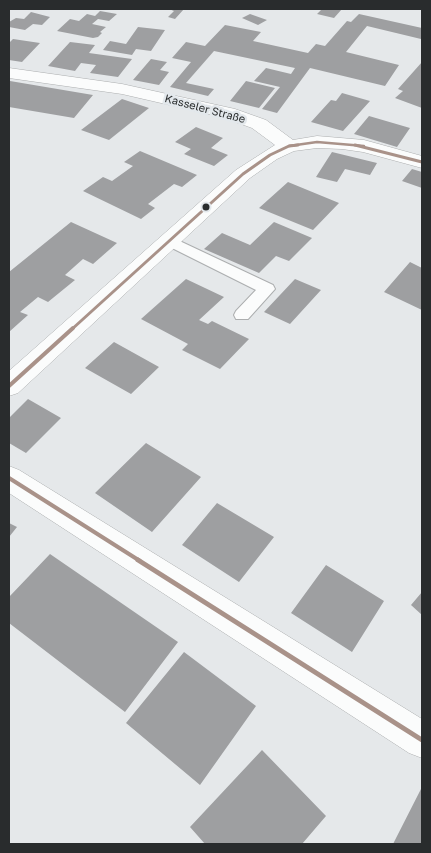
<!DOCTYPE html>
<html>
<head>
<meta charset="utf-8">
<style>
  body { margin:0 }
  #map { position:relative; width:431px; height:853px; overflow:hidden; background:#e5e8ea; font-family:"Golos Text",sans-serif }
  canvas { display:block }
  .frame { position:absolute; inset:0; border:10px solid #292c2d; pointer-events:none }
</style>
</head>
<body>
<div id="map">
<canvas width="431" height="853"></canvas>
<div class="frame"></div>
</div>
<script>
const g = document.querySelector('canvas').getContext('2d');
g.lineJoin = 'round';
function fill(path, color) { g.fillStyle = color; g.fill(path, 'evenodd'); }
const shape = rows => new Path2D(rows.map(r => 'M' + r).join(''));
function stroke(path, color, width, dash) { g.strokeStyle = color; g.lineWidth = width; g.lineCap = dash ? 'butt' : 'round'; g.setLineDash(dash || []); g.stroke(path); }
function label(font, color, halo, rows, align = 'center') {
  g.font = font + ' "Golos Text",sans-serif'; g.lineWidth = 5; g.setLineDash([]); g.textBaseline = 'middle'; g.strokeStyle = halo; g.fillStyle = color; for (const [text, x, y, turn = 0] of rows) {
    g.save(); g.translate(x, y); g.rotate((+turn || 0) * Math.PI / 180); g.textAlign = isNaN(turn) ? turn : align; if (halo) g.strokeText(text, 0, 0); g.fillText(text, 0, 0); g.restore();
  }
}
const building = shape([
  [169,9,184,9,175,19,168,17,174,11],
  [322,9,342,9,334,18,317,14],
  [100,11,117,14,109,21,98,19,92,24,106,27,100,32,102,33,98,37,93,38,57,31,70,19,79,21,87,14,95,16],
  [31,12,50,17,42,25,33,24,25,30,9,27,9,22,16,18,24,19],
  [250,14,267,20,258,25,242,18],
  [359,14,422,28,421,39,367,26,346,52,399,65,385,86,310,68,277,113,262,109,280,87,254,81,266,68,291,74,295,68,214,51,186,83,214,89,208,96,170,87,191,62,172,58,186,42,205,46,225,25,261,32,253,41,308,53,316,44,325,46,347,21,351,22],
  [138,27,165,30,151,51,136,49,132,55,103,50,110,41,126,44],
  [13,39,40,43,22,62,9,60,9,43],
  [70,42,95,45,89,53,132,59,118,77,90,73,96,65,81,63,75,71,48,66],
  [151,59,167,62,160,70,169,72,159,85,133,80],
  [422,62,422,108,395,98,403,91,398,89],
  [10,81,93,95,74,118,9,107],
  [246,81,275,88,259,108,230,101],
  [342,93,370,101,343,131,311,122,331,100,336,101],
  [122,99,149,108,109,140,81,130],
  [369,116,410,128,397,147,354,134],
  [196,127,223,138,211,148,228,155,214,166,184,154,191,149,175,142],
  [140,151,197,175,182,187,174,184,148,204,155,208,141,219,83,191,103,177,112,181,133,166,124,162],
  [332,152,377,163,370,175,345,169,337,182,316,177],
  [412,169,422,172,422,188,402,181],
  [288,182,339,203,313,230,259,208],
  [71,222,117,243,93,264,83,259,65,275,75,280,48,302,38,297,20,312,28,315,9,332,9,272],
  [274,222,312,238,289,261,276,256,259,273,204,249,222,233,250,245],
  [410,262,422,268,422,310,384,292],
  [186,279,224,297,199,320,208,324,212,321,249,339,220,369,182,350,188,344,141,319],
  [295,279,321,290,290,324,264,312],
  [114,342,159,367,131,394,85,368],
  [28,399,61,418,26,453,9,443,9,418],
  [146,443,201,477,152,532,95,493],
  [217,503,274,537,239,582,182,545],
  [9,523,17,527,9,537],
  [50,554,178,642,125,712,9,623,9,597],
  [326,565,384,601,352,652,291,613],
  [422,592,422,615,411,605],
  [184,652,256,706,200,785,126,723],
  [262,750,326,816,302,844,205,844,190,827],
  [422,787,422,844,393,844]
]);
const lane = shape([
  [169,236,273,285,275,289,248,319,236,319,234,315,236,311,256,290,164,244,161,241,164,238,169,236]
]);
const street = shape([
  [9,68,122,84,235,109,266,120,293,140,317,136,364,140,422,156,422,168,363,152,342,149,317,148,294,151,277,159,250,178,18,393,9,396,9,371,236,170,275,145,252,128,222,117,122,94,9,78,9,68],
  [9,466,19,470,422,719,422,758,409,753,9,493,9,466]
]);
const bus1Far3 = shape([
  [289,146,317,142,364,146]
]);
const bus1Far2 = shape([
  [355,145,422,162],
  [71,330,243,174,270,155,289,146,298,145]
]);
const bus1Far1 = shape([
  [9,386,73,328],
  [9,478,140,561]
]);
const bus1 = shape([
  [138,560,422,740]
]);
const markers = [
  [206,207,4.5,"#292c2d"]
];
const farStreetnames = [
  ["Kasseler Straße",205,109,15]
];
fill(building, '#9e9fa1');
stroke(lane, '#acaeaf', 2);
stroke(street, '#acaeaf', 1);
fill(lane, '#fbfcfc');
fill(street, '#fbfcfc');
stroke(bus1Far3, '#a99289', 2.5);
stroke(bus1Far2, '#a99289', 3);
stroke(bus1Far1, '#a99289', 4);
stroke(bus1, '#a99289', 5);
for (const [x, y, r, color] of markers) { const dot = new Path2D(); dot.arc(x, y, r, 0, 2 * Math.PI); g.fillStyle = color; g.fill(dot); stroke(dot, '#e3e8ec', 2); }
label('11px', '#292c2d', '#e3e8ec', farStreetnames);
</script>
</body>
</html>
